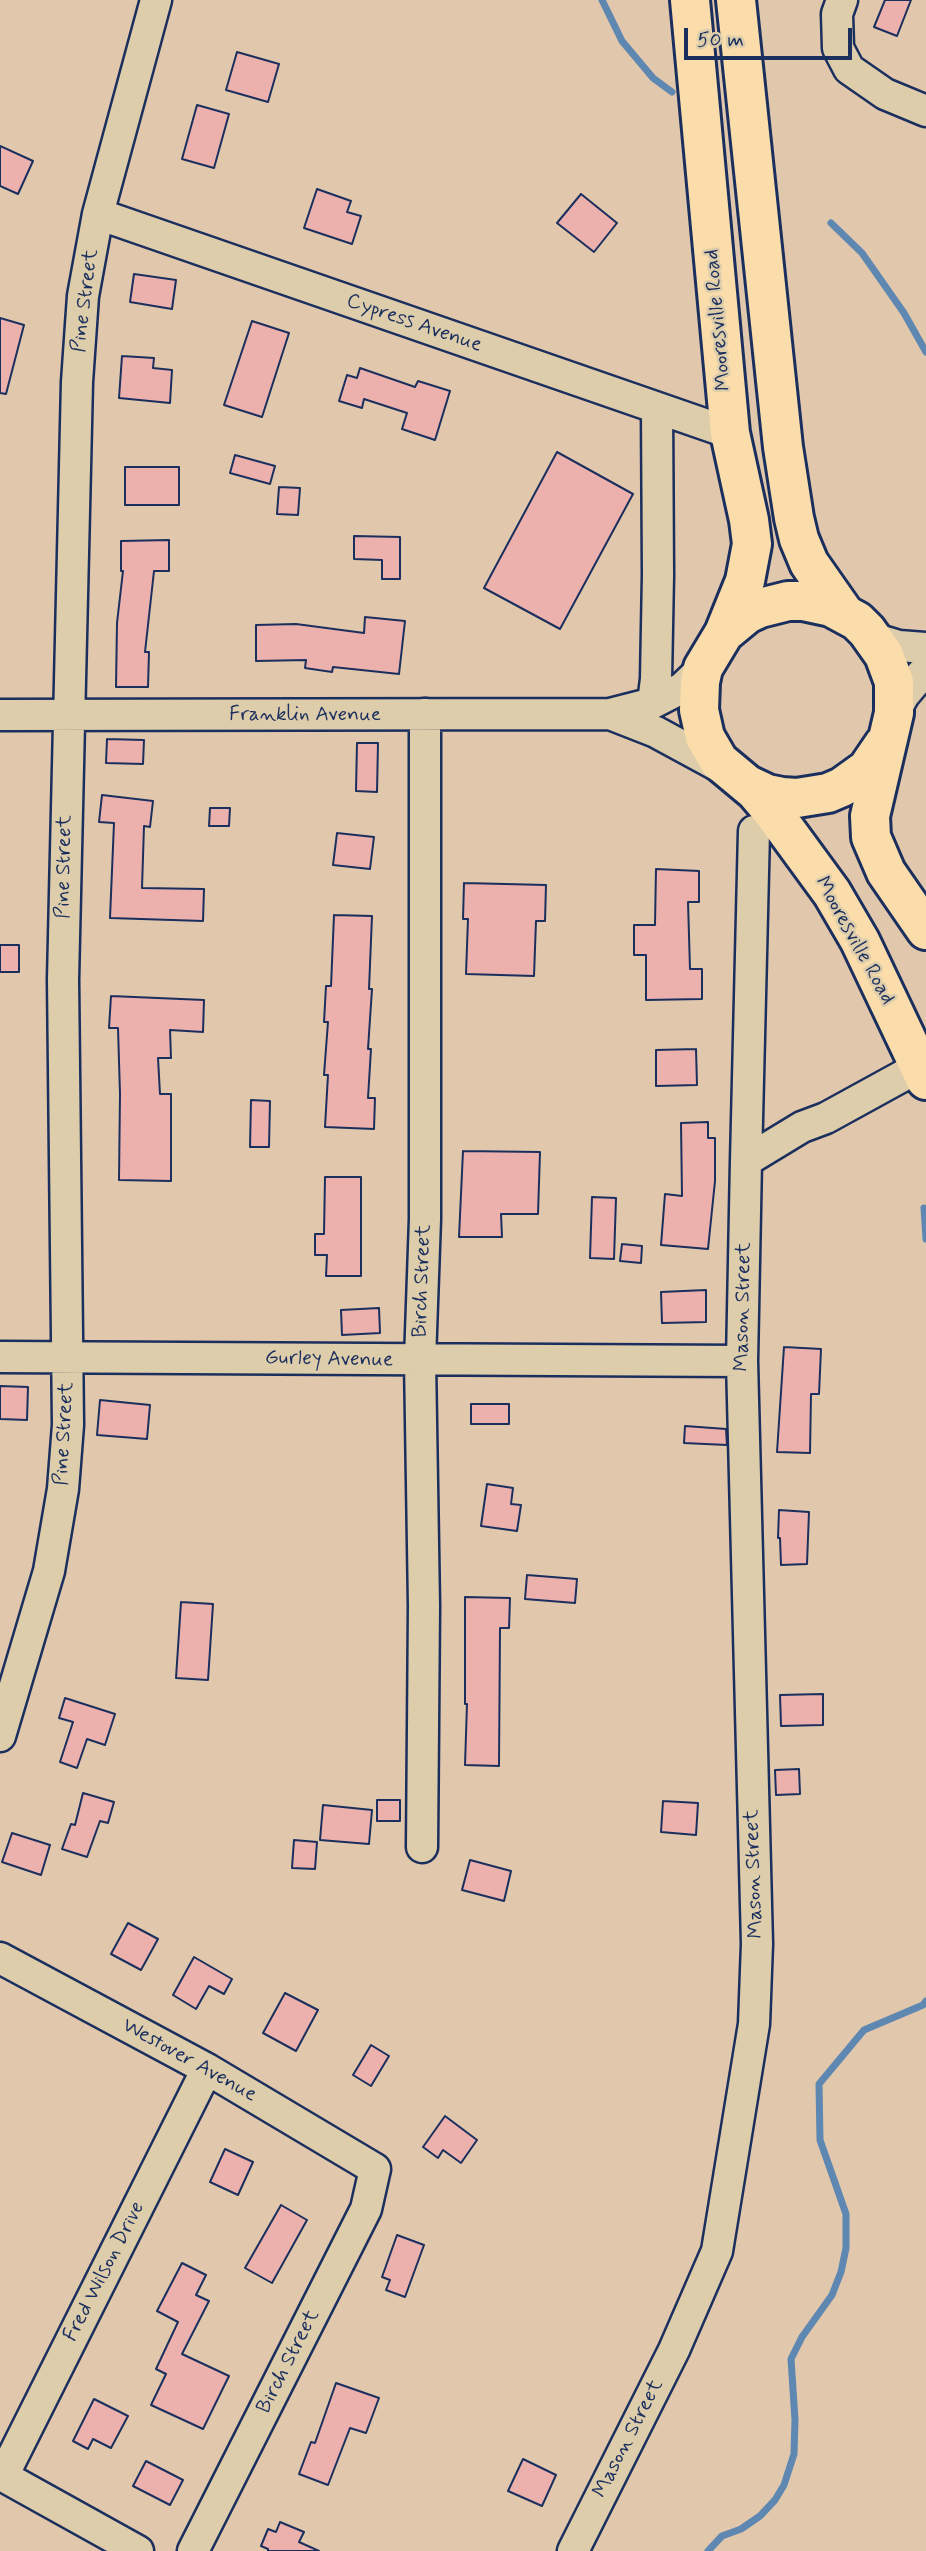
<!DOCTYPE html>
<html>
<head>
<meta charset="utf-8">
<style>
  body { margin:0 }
  #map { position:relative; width:926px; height:2551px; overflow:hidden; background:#e1c7ab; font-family:Mynerve,sans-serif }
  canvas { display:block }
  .scale { position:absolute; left:684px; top:28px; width:168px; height:32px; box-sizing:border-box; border:4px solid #1b2f5e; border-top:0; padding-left:9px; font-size:21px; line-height:24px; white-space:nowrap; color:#1b2f5e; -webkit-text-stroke:5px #decdaa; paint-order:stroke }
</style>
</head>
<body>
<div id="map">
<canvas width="926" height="2551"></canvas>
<div class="scale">50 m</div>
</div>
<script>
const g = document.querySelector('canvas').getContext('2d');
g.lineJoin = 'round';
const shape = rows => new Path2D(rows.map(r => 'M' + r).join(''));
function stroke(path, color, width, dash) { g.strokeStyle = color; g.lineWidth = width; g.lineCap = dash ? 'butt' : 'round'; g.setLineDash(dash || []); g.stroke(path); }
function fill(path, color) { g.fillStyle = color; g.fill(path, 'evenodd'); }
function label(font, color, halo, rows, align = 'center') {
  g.font = font + ' Mynerve,sans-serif'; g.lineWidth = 5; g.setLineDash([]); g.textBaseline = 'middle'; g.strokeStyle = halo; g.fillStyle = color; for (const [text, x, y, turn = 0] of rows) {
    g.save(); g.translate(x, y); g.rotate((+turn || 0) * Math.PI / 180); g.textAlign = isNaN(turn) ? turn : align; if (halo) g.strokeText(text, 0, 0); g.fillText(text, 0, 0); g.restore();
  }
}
const stream = shape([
  [602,0,622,41,653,78,672,92],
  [831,223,862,253,904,313,926,352],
  [924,1208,926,1239],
  [708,2551,722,2536,741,2529,760,2516,775,2500,784,2485,794,2454,795,2420,791,2359,802,2337,832,2295,841,2272,846,2248,846,2214,820,2140,819,2084,864,2030,923,2005,926,2001]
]);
const building = shape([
  [885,0,911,0,897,36,874,27,885,0],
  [237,52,279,64,268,102,226,90,237,52],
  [197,105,229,114,214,168,182,159,197,105],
  [0,146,33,161,18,194,0,186,0,146],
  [317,189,351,201,347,212,361,216,352,244,304,228,317,189],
  [581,194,617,223,594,252,557,223,581,194],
  [134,274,176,280,172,309,130,302,134,274],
  [0,318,24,325,6,394,0,393,0,318],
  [252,321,289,333,262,417,224,405,252,321],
  [122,356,154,358,153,368,172,370,170,403,119,398,122,356],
  [360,368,415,387,418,381,450,391,435,440,402,429,407,413,364,399,362,408,339,401,347,375,357,378,360,368],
  [557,452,633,494,560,629,484,588,557,452],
  [235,455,275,466,270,484,230,473,235,455],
  [125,467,179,467,179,505,125,505,125,467],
  [279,487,300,488,298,515,277,514,279,487],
  [354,536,400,537,400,579,382,579,382,560,354,559,354,536],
  [169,540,169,571,154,571,145,652,149,652,148,687,116,687,117,623,123,571,121,571,121,541,169,540],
  [365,617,405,621,399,674,333,667,332,672,305,668,306,660,256,661,256,625,296,624,364,633,365,617],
  [107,739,144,740,143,764,106,763,107,739],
  [357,743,378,743,377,792,356,791,357,743],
  [102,795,153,801,150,827,144,826,142,888,204,889,203,921,110,918,114,823,99,822,102,795],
  [210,808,230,808,229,826,209,826,210,808],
  [337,833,374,837,370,869,333,865,337,833],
  [656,869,699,871,699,902,688,902,690,969,702,969,702,999,646,1000,646,955,634,955,634,925,655,925,656,869],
  [464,883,546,885,545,921,536,921,534,976,466,974,468,919,463,919,464,883],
  [334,915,372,916,369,989,372,989,368,1049,371,1049,368,1098,375,1098,374,1129,325,1127,328,1075,324,1075,328,1022,324,1022,326,986,331,986,334,915],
  [0,945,19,945,19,972,0,972,0,945],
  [111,996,204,1000,203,1032,170,1030,171,1058,158,1058,160,1094,171,1094,171,1181,119,1180,120,1094,118,1028,109,1028,111,996],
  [696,1049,697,1085,656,1086,656,1050,696,1049],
  [251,1100,270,1101,269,1147,250,1147,251,1100],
  [708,1122,708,1138,715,1138,715,1181,708,1249,661,1245,665,1194,682,1196,681,1123,708,1122],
  [463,1151,540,1152,538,1214,501,1214,502,1237,459,1237,463,1151],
  [325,1177,361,1177,361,1276,326,1276,327,1255,315,1255,315,1234,324,1234,325,1177],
  [592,1197,616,1198,614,1259,590,1258,592,1197],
  [622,1244,642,1246,641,1263,620,1261,622,1244],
  [706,1290,706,1322,662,1323,661,1292,706,1290],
  [379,1308,380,1333,342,1335,341,1310,379,1308],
  [784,1347,821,1349,819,1394,811,1394,810,1453,777,1452,784,1347],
  [0,1386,28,1387,27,1420,0,1419,0,1386],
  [100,1400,150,1405,147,1439,97,1435,100,1400],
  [471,1404,509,1404,509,1424,471,1424,471,1404],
  [685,1426,726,1429,727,1445,684,1443,685,1426],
  [487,1484,513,1488,511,1504,521,1505,517,1531,481,1526,487,1484],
  [779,1510,809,1512,807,1564,781,1565,780,1538,778,1538,779,1510],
  [527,1575,577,1579,575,1603,525,1599,527,1575],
  [465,1597,510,1598,509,1628,500,1628,499,1766,465,1765,467,1704,465,1704,465,1597],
  [181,1602,213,1604,208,1680,176,1678,181,1602],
  [823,1694,823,1725,781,1726,780,1695,823,1694],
  [65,1698,115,1714,105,1745,87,1739,77,1768,60,1762,73,1722,59,1718,65,1698],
  [799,1769,800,1794,776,1795,775,1770,799,1769],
  [83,1793,114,1802,108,1823,100,1821,87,1857,62,1849,71,1824,75,1825,83,1793],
  [377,1800,400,1800,400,1821,377,1821,377,1800],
  [663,1801,698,1803,696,1835,661,1832,663,1801],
  [323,1805,372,1810,369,1844,320,1840,323,1805],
  [12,1833,50,1845,41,1875,2,1862,12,1833],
  [294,1840,317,1842,315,1869,292,1868,294,1840],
  [470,1860,511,1871,504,1901,462,1890,470,1860],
  [128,1923,158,1939,141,1970,111,1954,128,1923],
  [194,1957,232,1979,224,1994,209,1986,196,2009,173,1995,194,1957],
  [285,1993,318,2010,296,2051,263,2033,285,1993],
  [371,2045,389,2056,371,2086,353,2075,371,2045],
  [445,2116,477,2140,461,2163,443,2150,438,2158,423,2147,445,2116],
  [225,2149,253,2162,238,2195,210,2182,225,2149],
  [281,2205,307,2220,272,2283,245,2268,281,2205],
  [397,2235,424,2245,405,2297,386,2290,390,2280,382,2277,397,2235],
  [182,2263,206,2275,196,2295,209,2301,182,2354,229,2376,203,2429,151,2405,166,2374,156,2369,178,2322,157,2311,182,2263],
  [336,2383,379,2398,366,2433,350,2428,328,2485,299,2474,311,2442,315,2443,336,2383],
  [94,2399,128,2416,111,2448,93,2439,88,2449,73,2441,94,2399],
  [523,2459,556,2475,542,2506,508,2491,523,2459],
  [146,2461,183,2480,170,2505,133,2486,146,2461],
  [280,2522,304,2532,299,2542,319,2551,268,2551,268,2549,261,2546,268,2529,276,2532,280,2522]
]);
const minor = shape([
  [842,0,837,14,838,48,849,69,885,94,926,111],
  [98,214,730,433],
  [867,631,879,640,899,646,926,648],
  [653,703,656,679,658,575,657,408],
  [894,713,904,695,926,669],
  [610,714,656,732,726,770],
  [0,715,610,714,653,703,682,688,703,668],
  [746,1161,754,831],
  [0,1357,742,1361],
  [0,1736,49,1571,63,1489,68,1425,63,979,77,382,83,296,98,214,156,0],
  [422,1847,424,1606,420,1360,425,1219,425,714],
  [0,1958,207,2069,375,2169,366,2209,193,2551],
  [138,2551,3,2476,207,2069],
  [573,2551,674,2350,717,2251,754,2024,757,1944,742,1361,746,1161,802,1127,826,1118,919,1067]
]);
const major = shape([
  [690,0,730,433,749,520,752,544,745,581,724,633],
  [736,0,783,447,794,518,799,539,809,563,844,613],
  [748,785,767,794,782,797,797,798,828,793,842,787,867,769,884,744],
  [926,930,886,872,871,837,870,816,894,713,894,682,884,655,867,631,857,621,831,607,803,601,788,601,760,608,747,614,724,633,703,668,700,682,699,710,705,737,719,761,755,791,772,811,832,893,860,941,926,1080]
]);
const streetNames = [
  ["Pine Street",86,301,-83],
  ["Mooresville Road",719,320,-95],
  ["Cypress Avenue",414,324,19],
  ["Franklin Avenue",305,716],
  ["Pine Street",65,867,-89],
  ["Mooresville Road",854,941,61],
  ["Birch Street",423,1281,-88],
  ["Mason Street",744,1307,-89],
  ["Gurley Avenue",329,1360,1],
  ["Pine Street",65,1434,-87],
  ["Mason Street",755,1874,-92],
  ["Westover Avenue",189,2061,29],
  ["Fred Wilson Drive",105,2272,-63],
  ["Birch Street",289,2362,-63],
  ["Mason Street",629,2439,-63]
];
stroke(stream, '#5e87b1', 7);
fill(building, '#edb1ad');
stroke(building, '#1b2f5e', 2);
stroke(minor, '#1b2f5e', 35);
stroke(major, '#1b2f5e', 44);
stroke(minor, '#decdaa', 30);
stroke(major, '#faddab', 38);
label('21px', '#1b2f5e', '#decdaa', streetNames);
</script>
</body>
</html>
